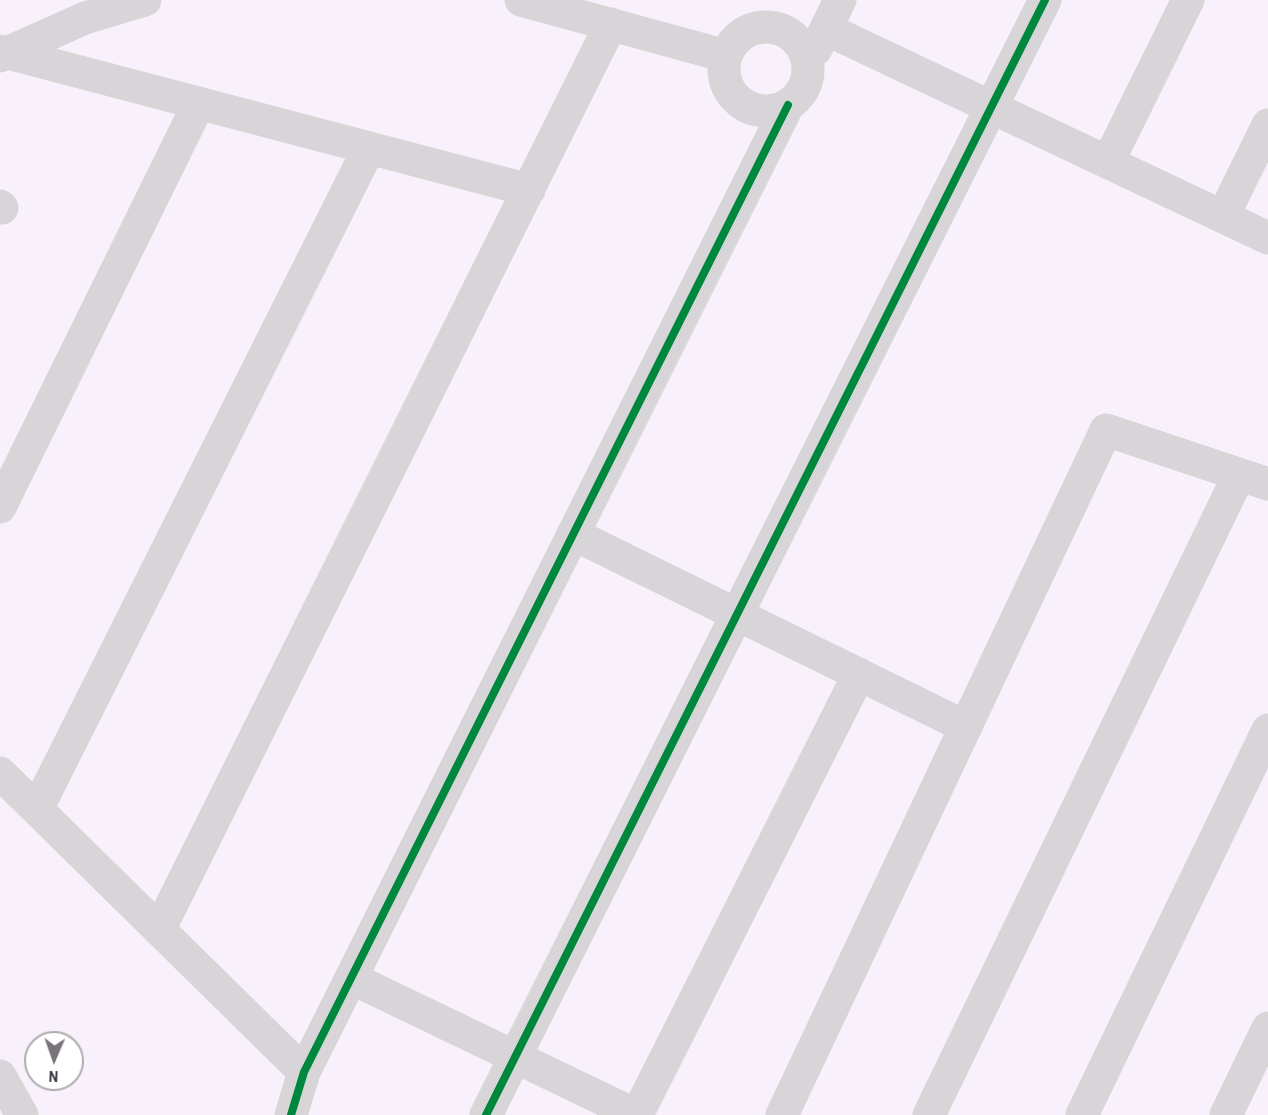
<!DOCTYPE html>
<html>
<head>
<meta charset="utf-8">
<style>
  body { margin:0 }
  #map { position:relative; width:1268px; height:1115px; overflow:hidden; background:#f8f1fb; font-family:"Archivo Narrow",sans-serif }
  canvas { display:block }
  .north { position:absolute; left:24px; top:1031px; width:60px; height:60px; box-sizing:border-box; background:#fff; border:2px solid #adabaf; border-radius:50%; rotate:182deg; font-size:16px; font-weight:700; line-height:24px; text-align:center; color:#332d36 }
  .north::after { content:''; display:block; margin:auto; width:21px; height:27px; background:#78727b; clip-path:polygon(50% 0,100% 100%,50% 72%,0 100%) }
</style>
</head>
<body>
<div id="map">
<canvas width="1268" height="1115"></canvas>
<div class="north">N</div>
</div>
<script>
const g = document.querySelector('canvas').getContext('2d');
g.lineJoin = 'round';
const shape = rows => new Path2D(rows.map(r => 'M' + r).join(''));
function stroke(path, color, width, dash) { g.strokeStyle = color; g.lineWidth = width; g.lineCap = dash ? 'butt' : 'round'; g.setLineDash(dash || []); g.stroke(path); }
const minor = shape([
  [521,0,726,56],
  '724 69a42 42 0 1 1 84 0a42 42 0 1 1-84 0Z',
  [826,29,1268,238],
  [816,49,840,0],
  [0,51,529,190],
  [0,56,85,18,145,0],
  [1108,162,1188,0],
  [0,206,2,208],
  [1223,216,1268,125],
  [0,507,199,103],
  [573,534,966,727],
  [0,773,304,1072],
  [37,809,369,148],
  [159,930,611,24],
  [351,978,636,1115],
  [0,1076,22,1115],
  [291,1115,304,1072,788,105],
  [486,1115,1045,0],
  [637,1115,859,674],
  [782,1115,1106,430,1268,484],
  [929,1115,1239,475],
  [1082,1115,1268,730],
  [1226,1115,1268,1028]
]);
const cycleway = shape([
  [291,1115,304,1072,788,105],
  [486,1115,1045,0]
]);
stroke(minor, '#d8d5d8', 33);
stroke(cycleway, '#00873e', 8);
</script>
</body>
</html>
